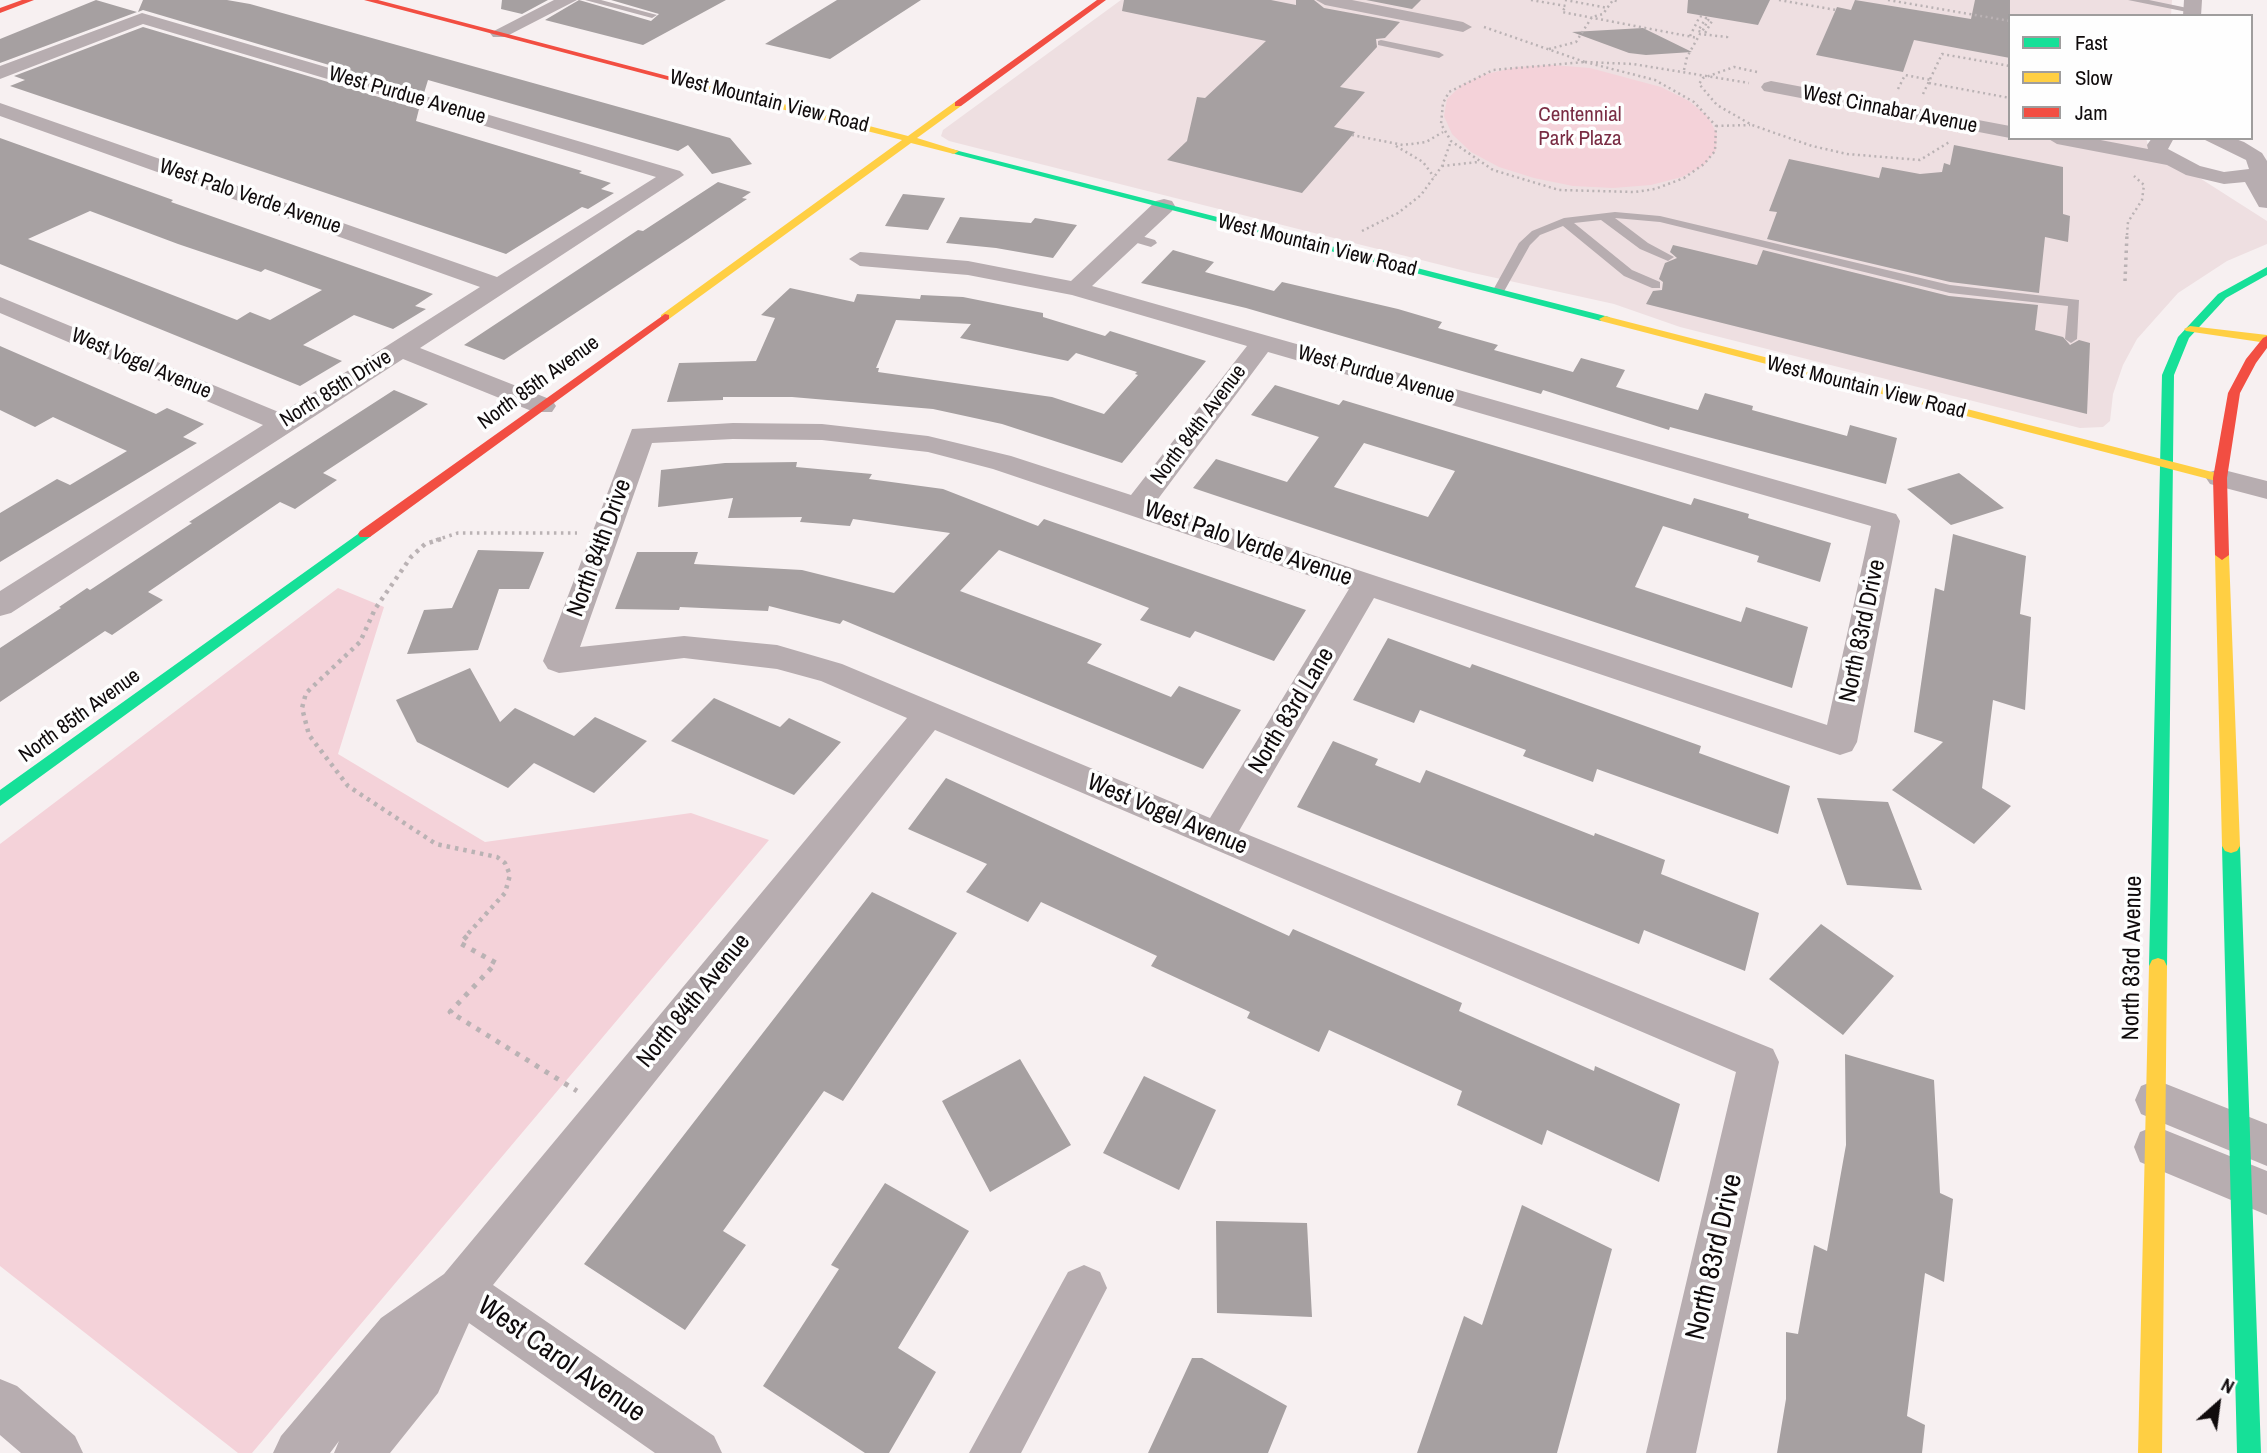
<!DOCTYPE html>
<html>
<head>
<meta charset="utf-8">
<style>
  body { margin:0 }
  #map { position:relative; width:2267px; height:1453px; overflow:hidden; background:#f7f0f1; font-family:"Archivo Narrow",sans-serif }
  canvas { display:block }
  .legend { position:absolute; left:2008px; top:14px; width:245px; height:126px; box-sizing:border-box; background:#fefefe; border:2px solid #9f9d9d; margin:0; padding:9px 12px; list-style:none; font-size:21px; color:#100b0c }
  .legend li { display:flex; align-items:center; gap:14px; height:35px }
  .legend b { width:35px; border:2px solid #9f9d9d }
  .north { position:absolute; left:2183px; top:1369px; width:70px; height:70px; -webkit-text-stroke:5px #fefefe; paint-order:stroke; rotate:28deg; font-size:19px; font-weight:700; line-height:28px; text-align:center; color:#100b0c }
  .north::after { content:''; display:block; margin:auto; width:24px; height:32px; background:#100b0c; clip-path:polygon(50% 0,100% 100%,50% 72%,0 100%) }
</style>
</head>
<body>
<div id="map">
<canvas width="2267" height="1453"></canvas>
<ul class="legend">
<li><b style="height:9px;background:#16e098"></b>Fast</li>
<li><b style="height:9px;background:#ffcf43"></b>Slow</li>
<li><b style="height:9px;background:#f24e42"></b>Jam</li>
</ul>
<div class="north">N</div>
</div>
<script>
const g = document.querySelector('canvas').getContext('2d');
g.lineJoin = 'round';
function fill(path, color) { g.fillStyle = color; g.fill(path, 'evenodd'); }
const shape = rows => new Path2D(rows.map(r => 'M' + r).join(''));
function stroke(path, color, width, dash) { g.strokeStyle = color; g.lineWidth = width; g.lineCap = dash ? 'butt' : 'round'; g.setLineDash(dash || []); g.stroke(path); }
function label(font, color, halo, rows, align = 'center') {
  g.font = font + ' "Archivo Narrow",sans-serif'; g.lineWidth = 7; g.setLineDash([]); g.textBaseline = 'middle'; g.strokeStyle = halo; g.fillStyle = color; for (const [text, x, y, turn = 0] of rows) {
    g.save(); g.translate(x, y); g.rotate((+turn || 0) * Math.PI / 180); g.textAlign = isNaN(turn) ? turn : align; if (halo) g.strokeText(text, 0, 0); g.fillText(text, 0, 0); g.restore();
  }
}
const built = shape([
  [1121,0,2172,0,2171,16,2010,16,2010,138,2146,138,2148,145,2267,221,2267,244,2227,261,2178,293,2137,339,2123,365,2113,394,2110,421,2103,427,2080,428,1680,327,1614,304,1469,272,949,141,941,136,943,130]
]);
const green = shape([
  [1552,65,1590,68,1661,87,1689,101,1708,117,1717,134,1716,150,1704,165,1682,177,1651,185,1613,188,1573,186,1534,178,1499,167,1471,152,1452,134,1444,116,1447,99,1462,85,1486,74,1517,67],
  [338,588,384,607,338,754,485,842,691,813,769,840,252,1453,238,1453,0,1266,0,844]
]);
const building = shape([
  [96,0,137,12,0,63,0,39],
  [143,0,227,0,250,4,730,138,752,164,712,174,688,145,678,151,428,80,424,93,143,10,138,12],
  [502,0,548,0,522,14,501,9],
  [579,0,651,21,659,14,611,0,726,0,643,45,545,20],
  [837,0,921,0,830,59,765,44],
  [1124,0,1271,0,1296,5,1296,0,1314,0,1324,8,1400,22,1385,38,1376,39,1377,47,1340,87,1365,92,1334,127,1355,132,1302,193,1167,160,1187,141,1197,97,1205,98,1266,41,1122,11],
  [1366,0,1421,0,1412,9],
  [1688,0,1770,0,1758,25,1687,13],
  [1855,0,1971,19,1975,0,2010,0,2010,58,1914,40,1903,72,1816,55,1837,7,1851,10],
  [143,27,419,109,416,121,582,171,579,173,611,183,601,189,614,193,588,209,582,207,506,254,10,86,25,80,14,76],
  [1643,28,1692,52,1646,55,1629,53,1572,32],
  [0,138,173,200,171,202,433,294,415,306,426,309,393,329,354,315,303,345,342,361,300,386,0,264],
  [90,211,178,244,261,272,265,269,322,290,270,320,250,312,237,320,28,239],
  [1954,145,2063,167,2063,214,2070,216,2068,242,2045,237,2039,293,1950,282,1767,239,1777,212,1769,211,1789,159,1879,178,1882,167,1920,174,1942,172,1944,163,1950,165],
  [718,182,751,192,742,198,747,199,688,239,504,360,464,345,638,230,643,231],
  [903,194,945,198,928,230,885,226],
  [960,217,1031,223,1035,218,1077,225,1053,258,996,248,946,243],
  [1673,245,1757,265,1763,250,1949,296,2038,305,2035,330,2063,337,2070,345,2079,340,2090,343,2087,414,1646,304,1653,291,1662,290,1663,282,1659,279,1665,263,1677,258,1670,252],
  [1173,250,1214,262,1205,272,1274,291,1282,282,1398,309,1442,322,1438,328,1498,345,1494,350,1573,372,1581,358,1625,370,1616,387,1698,410,1705,393,1753,406,1752,410,1847,436,1850,425,1897,438,1886,484,1670,427,1669,430,1543,390,1541,394,1246,308,1141,283],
  [790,288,854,302,857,294,920,299,921,295,963,297,1043,313,1043,317,1105,336,1110,331,1206,361,1122,463,1002,424,933,409,792,397,723,397,723,400,667,402,679,363,756,361,775,318,761,315],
  [896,320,971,324,960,338,1068,361,1076,353,1137,372,1135,374,1138,375,1104,414,1052,397,878,372,879,368,876,368],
  [0,346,156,414,167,408,204,424,183,437,197,443,0,562,0,513,57,479,70,485,127,451,53,417,35,427,0,410],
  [1275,385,1339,405,1343,400,1691,505,1694,498,1749,514,1748,518,1831,543,1820,582,1757,562,1759,556,1663,526,1635,587,1741,622,1746,607,1808,627,1792,688,1193,488,1216,459,1287,482,1319,437,1251,415],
  [1364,443,1455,471,1428,517,1334,487],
  [394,390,428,404,323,473,337,480,295,509,280,502,148,592,163,600,112,635,105,631,0,702,0,648,61,608,59,607,87,588,90,590,192,523,189,522],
  [797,462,796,467,872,474,869,479,943,489,1038,526,1044,519,1306,610,1274,661,1195,631,1190,638,1140,620,1149,608,999,550,960,591,1102,644,1087,663,1171,697,1179,686,1241,710,1203,769,843,620,840,624,769,606,768,611,680,607,679,610,615,609,637,552,698,552,694,564,802,570,894,593,950,533,853,519,850,526,800,522,802,517,728,518,733,498,658,507,661,470,725,463],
  [1959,473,2004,508,1951,525,1907,489],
  [1953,534,2026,556,2020,614,2031,617,2025,710,1993,700,1982,788,2011,806,1974,844,1892,790,1943,742,1914,732,1935,588,1944,591],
  [478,550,544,552,529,589,499,589,478,650,407,654,424,610,452,608],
  [1388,638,1470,668,1472,664,1701,746,1699,753,1790,786,1778,834,1597,769,1593,782,1523,756,1526,750,1420,710,1414,723,1353,700],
  [470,668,500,722,515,708,574,736,595,717,647,741,594,793,534,763,508,788,417,742,396,700],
  [714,698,780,727,789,718,841,742,794,795,671,741],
  [1333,741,1378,759,1375,765,1420,783,1426,770,1594,836,1595,833,1665,860,1661,874,1759,913,1745,971,1644,930,1639,944,1297,807],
  [946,778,1289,936,1293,929,1462,1003,1459,1011,1594,1071,1595,1066,1680,1104,1659,1182,1547,1130,1542,1145,1457,1105,1462,1091,1329,1030,1319,1052,1247,1018,1250,1012,1151,966,1157,956,1041,902,1028,922,966,892,987,864,908,829],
  [1817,798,1888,802,1922,890,1847,885],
  [872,892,957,933,843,1101,824,1091,723,1231,746,1245,685,1330,584,1264],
  [1821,924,1894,976,1843,1035,1769,979],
  [1845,1054,1934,1080,1940,1193,1953,1199,1944,1282,1925,1273,1907,1416,1925,1425,1922,1453,1777,1453,1786,1399,1786,1332,1798,1334,1814,1245,1827,1251,1846,1145],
  [1020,1059,1071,1145,990,1192,942,1101],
  [1144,1076,1216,1110,1179,1190,1103,1153],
  [885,1183,969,1231,898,1348,936,1372,889,1453,865,1453,763,1386,839,1269,831,1265],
  [1522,1205,1612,1249,1557,1453,1417,1453,1464,1316,1482,1325],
  [1216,1221,1307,1223,1312,1317,1217,1313],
  [1192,1358,1202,1358,1287,1406,1268,1453,1148,1453]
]);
const pathFar3 = shape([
  [1531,0,1566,6,1562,12,1698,38],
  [1565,0,1608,8],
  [1779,0,1836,10],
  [1888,0,2010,21],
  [1700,16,1706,18,1698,31,1702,32,1708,20,1712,21,1704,35],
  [1484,27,1585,62],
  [1690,36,1700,16],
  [1549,49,1576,42,1592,17,1603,14,1613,0,1620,2],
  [1585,62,1633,64,1749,83],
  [1585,62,1655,80,1694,102,1716,126,1715,151,1704,164,1684,178,1655,189,1635,192,1559,190,1493,170,1451,141,1441,124,1443,103,1449,92,1493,70,1585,62],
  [1684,70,1687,57,1700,34,1727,37,1729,34],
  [1757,72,1734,67,1703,78,1699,84,1717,105,1752,125,1812,146,1847,154,1920,160,1951,141],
  [1929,83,2010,98],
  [1898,89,1905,75,1931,80],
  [1923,94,1942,54,2010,66],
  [1716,126,1750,125],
  [1352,135,1403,145,1426,142,1443,132],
  [1396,146,1423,162,1434,177],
  [1442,166,1478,162],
  [1362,231,1398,213,1421,195,1442,166,1451,141],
  [2127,235,2128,222,2142,200,2144,185,2134,176]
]);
const pathFar2 = shape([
  [2125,281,2127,234],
  [436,540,458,533,577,533]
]);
const pathFar1 = shape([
  [441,539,425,544,411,557,375,609,360,642,306,693,302,708,309,735,348,786,436,844,497,857,505,863,510,875,505,893,465,937]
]);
const path = shape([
  [467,936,460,943,496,963,450,1012,577,1091]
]);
const lane = shape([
  [585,0,601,0,657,15,652,18,585,0],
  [2128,0,2149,0,2197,10,2192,13,2128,0],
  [1381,40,1439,52,1444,55,1439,58,1378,45,1378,41,1381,40],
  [1615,212,1660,216,1950,285,2079,300,2077,339,2071,343,2065,339,2068,306,1950,293,1660,222,1615,218,1648,243,1674,257,1668,261,1640,249,1601,220,1574,223,1632,270,1660,282,1660,288,1652,288,1624,276,1563,226,1540,235,1530,245,1502,295,1492,292,1519,243,1532,231,1564,218,1615,212],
  [1131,233,1155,240,1157,243,1151,247,1127,240,1125,237,1131,233]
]);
const street = shape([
  [554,0,577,0,505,37,493,37,490,33,554,0],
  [1316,0,1352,0,1463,22,1472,27,1463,32,1325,5,1316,0],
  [2184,0,2202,0,2201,16,2183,16,2184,0],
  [142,13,680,171,684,175,420,348,552,400,556,406,552,412,534,412,403,359,11,613,0,616,0,591,263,425,0,313,0,297,281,413,480,287,0,116,0,103,497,277,656,177,143,24,0,79,0,66,142,13],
  [1771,81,2010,126,2010,138,1764,91,1761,87,1764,83,1771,81],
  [2047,138,2090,138,2148,149,2147,145,2152,138,2174,138,2168,149,2200,166,2224,172,2249,169,2246,160,2201,138,2233,138,2244,142,2262,153,2267,161,2267,208,2259,207,2245,182,2224,184,2186,175,2167,165,2057,144,2047,138],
  [1164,199,1172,201,1175,206,1172,211,1092,286,1896,514,1900,521,1857,742,1852,751,1840,755,1828,751,1374,598,1239,831,1773,1049,1779,1062,1696,1453,1646,1453,1736,1072,935,730,493,1285,714,1436,722,1453,655,1453,469,1323,438,1393,390,1453,334,1453,339,1441,330,1453,273,1453,281,1436,381,1318,444,1274,907,718,821,681,777,669,684,658,559,673,548,669,543,661,632,429,733,423,822,424,928,436,1011,456,1131,495,1247,346,1072,295,968,275,860,266,849,259,860,252,968,261,1071,281,1156,201,1164,199],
  [1268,352,1871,526,1827,725,1155,503,1268,352],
  [733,439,822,440,928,452,993,469,1349,589,1210,818,842,664,777,645,684,636,580,647,652,443,733,439],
  [2220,469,2267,481,2267,499,2210,484,2206,478,2210,472,2220,469],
  [2156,1080,2267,1124,2267,1166,2141,1114,2135,1100,2141,1086,2156,1080],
  [2155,1126,2267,1171,2267,1215,2140,1162,2134,1147,2140,1132,2155,1126],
  [1084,1265,1100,1272,1107,1288,1021,1453,969,1453,1068,1272,1084,1265],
  [0,1379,17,1386,75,1436,83,1453,21,1453,0,1435,0,1379]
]);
const fast = shape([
  [951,149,1609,317,1611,319,1601,321,951,153,951,149],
  [2267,267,2267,275,2226,298,2189,338,2174,375,2167,966,2164,972,2158,974,2152,972,2149,966,2162,375,2178,337,2218,294,2267,267],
  [365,529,372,534,370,537,0,806,0,790,365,529],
  [2231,839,2237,841,2240,846,2261,1453,2237,1453,2222,846,2225,841,2231,839]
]);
const slow = shape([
  [675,76,908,136,955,102,961,102,961,106,917,138,959,151,954,154,911,143,669,319,661,319,661,315,902,140,672,81,671,79,675,76],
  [1605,316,2220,474,2227,478,2220,482,1601,321,1599,319,1605,316],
  [2190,326,2267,335,2267,343,2186,331,2184,329,2190,326],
  [2222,550,2229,555,2240,846,2237,851,2231,853,2225,851,2222,846,2215,555,2222,550],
  [2158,958,2164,960,2167,966,2162,1453,2138,1453,2149,966,2152,960,2158,958]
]);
const jam = shape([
  [22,0,34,0,0,13,0,8,22,0],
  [364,0,378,0,679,79,672,81,364,0],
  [1097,0,1106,0,961,106,955,106,955,102,1097,0],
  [665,314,669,315,669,319,370,537,360,537,358,534,360,531,665,314],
  [2267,336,2267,348,2256,363,2240,393,2227,478,2229,555,2222,560,2215,555,2213,478,2228,393,2246,359,2263,338,2267,336]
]);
const farStreetnames = [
  ["West Purdue Avenue",407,96,16],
  ["West Mountain View Road",769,102,14],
  ["West Cinnabar Avenue",1890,110,11],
  ["West Palo Verde Avenue",250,197,19],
  ["West Mountain View Road",1317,246,14],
  ["West Vogel Avenue",141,364,23],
  ["West Purdue Avenue",1376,375,16],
  ["North 85th Avenue",539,383,-36],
  ["West Mountain View Road",1866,388,14],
  ["North 85th Drive",336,389,-32],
  ["North 84th Avenue",1199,425,-53],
  ["North 85th Avenue",80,716,-36]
];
const farParknames = [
  ["Centennial",1580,115],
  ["Park Plaza",1580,139]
];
const streetNames = [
  ["West Palo Verde Avenue",1248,544,19],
  ["North 84th Drive",600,548,-70],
  ["North 83rd Drive",1863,631,-78],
  ["North 83rd Lane",1292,711,-59],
  ["West Vogel Avenue",1167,815,23],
  ["North 83rd Avenue",2133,958,-89],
  ["North 84th Avenue",694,1001,-51]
];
const nearStreetnames = [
  ["North 83rd Drive",1715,1257,-77],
  ["West Carol Avenue",561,1360,35]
];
fill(built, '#eedfe1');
fill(green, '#f4d2d9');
fill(building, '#a6a0a1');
stroke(pathFar3, '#bab2b4', 2.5, [2, 3.5]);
stroke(pathFar2, '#bab2b4', 3.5, [2.5, 4.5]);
stroke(pathFar1, '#bab2b4', 4.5, [3.5, 5]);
stroke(path, '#bab2b4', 5, [4.5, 7]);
fill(lane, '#b7adb0');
fill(street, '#b7adb0');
fill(fast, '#16e098');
fill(slow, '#ffcf43');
fill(jam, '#f24e42');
label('21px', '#100b0c', '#fefefe', farStreetnames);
label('21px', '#792c43', '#fefefe', farParknames);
label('24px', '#100b0c', '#fefefe', streetNames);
label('28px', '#100b0c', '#fefefe', nearStreetnames);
</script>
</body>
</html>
